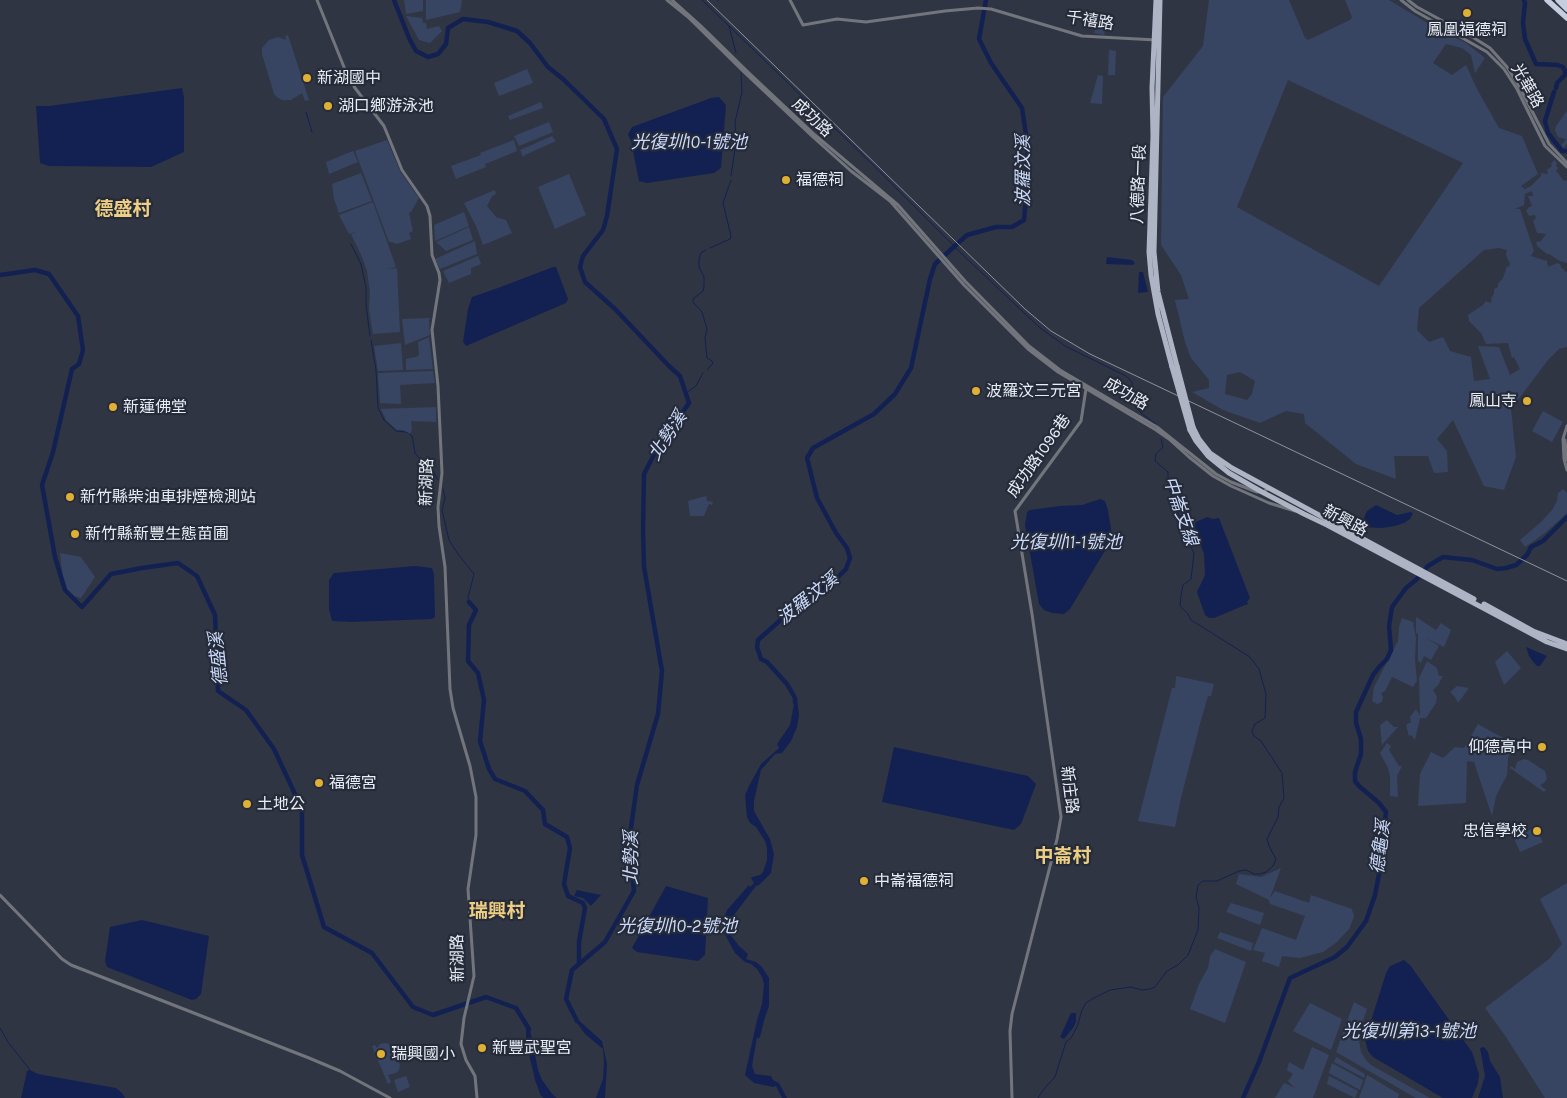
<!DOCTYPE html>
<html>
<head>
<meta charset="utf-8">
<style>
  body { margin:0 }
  canvas { display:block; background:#2f3543 }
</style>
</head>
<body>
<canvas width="1567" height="1098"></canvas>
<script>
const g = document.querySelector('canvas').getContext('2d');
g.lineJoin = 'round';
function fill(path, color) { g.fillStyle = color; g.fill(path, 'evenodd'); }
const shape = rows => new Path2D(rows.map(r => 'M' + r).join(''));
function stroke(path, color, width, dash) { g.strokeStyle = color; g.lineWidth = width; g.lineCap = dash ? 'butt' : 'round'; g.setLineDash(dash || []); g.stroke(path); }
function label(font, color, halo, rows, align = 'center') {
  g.font = font + ' Karla,"Noto Sans TC",sans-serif'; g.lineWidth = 4.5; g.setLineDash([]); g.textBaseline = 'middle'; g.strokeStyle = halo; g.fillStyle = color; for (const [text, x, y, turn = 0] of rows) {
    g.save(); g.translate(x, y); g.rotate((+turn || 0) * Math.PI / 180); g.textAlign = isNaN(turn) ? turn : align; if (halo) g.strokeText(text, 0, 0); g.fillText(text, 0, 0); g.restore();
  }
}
const green = shape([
  [404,0,423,0,423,11,406,14],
  [426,0,462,0,460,12,426,20],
  [1209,0,1289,0,1305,38,1308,40,1350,20,1352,17,1345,0,1389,0,1429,24,1466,43,1485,58,1475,73,1471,55,1462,48,1446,44,1433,63,1452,75,1466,65,1477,89,1499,128,1522,136,1538,174,1521,186,1525,189,1531,186,1541,176,1541,173,1548,174,1547,170,1552,166,1551,164,1554,160,1557,163,1556,166,1558,168,1556,171,1564,181,1567,180,1567,263,1560,261,1549,254,1547,254,1537,246,1536,242,1541,241,1546,234,1537,233,1533,221,1536,218,1535,215,1529,216,1526,211,1529,207,1532,206,1528,196,1533,196,1532,191,1525,194,1524,205,1515,209,1520,209,1534,251,1531,256,1547,261,1548,267,1557,263,1560,264,1562,269,1564,269,1564,271,1567,272,1567,347,1559,349,1548,360,1511,409,1516,457,1504,490,1484,486,1453,420,1437,439,1447,451,1448,472,1434,473,1428,456,1394,456,1396,479,1356,464,1305,423,1304,414,1286,411,1260,423,1223,410,1192,392,1209,388,1209,380,1191,358,1185,342,1175,300,1189,299,1181,275,1161,245,1163,97,1203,46],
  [1288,80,1463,163,1379,286,1237,207],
  [1499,248,1507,250,1506,255,1510,264,1509,267,1507,266,1503,278,1498,284,1498,287,1494,289,1494,294,1491,298,1492,301,1490,303,1486,301,1483,305,1468,315,1469,321,1481,333,1486,344,1508,343,1512,358,1514,357,1520,369,1510,375,1499,347,1478,346,1490,379,1474,381,1471,357,1450,351,1443,337,1429,342,1417,330,1419,308,1484,250],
  [1240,372,1255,381,1252,394,1247,400,1225,394,1227,375],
  [406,16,422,18,423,23,426,23,427,29,439,26,442,31,430,43,419,40],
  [1098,18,1108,19,1104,35,1094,33],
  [288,35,309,100,305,101,302,93,291,100,282,100,278,98,274,94,262,54,262,48,269,40,278,37,286,40,285,36],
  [1109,50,1116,51,1115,75,1108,75],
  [527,69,533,83,499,96,494,83],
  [1098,75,1103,76,1102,104,1090,103],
  [541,102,543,108,510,120,508,116],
  [1567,111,1567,143,1564,148,1561,146,1566,139,1558,137,1555,130,1556,126],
  [549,122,553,132,519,146,514,136],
  [552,136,556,141,525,155,523,157,520,150],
  [387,140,401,173,419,198,411,212,409,213,413,231,409,233,411,239,397,244,391,242,389,242,355,151],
  [514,140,517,151,485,164,486,167,456,179,451,166,481,155,480,153],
  [353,151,358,162,329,174,326,162],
  [361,173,372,201,339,213,334,199,332,184],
  [569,174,586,215,555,229,538,187],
  [495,190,496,194,492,196,487,206,496,217,506,220,512,233,483,245,476,226,464,203],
  [373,202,396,267,388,269,397,268,400,332,373,334,369,310,370,292,367,271,362,257,351,234,359,231,349,234,339,215],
  [464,212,469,226,435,241,434,225],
  [469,227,473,240,446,251,436,242],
  [475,241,477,254,440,269,435,259],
  [478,256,481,264,471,268,471,274,449,283,443,271],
  [431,318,429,320,430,335,405,345,402,319],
  [429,337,433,369,406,370,406,359,416,357,419,355,418,342],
  [401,343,403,370,378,371,374,346],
  [433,371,435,383,400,385,401,404,380,403,378,373],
  [436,407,436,422,411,421,412,430,409,435,403,430,397,430,386,420,381,409],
  [1543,411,1563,422,1552,442,1532,431],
  [1563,489,1567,493,1567,513,1545,533,1525,547,1520,540,1541,522,1552,510,1557,501,1558,493],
  [706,496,707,501,713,502,712,505,709,504,704,516,690,516,688,501],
  [60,553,81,557,95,577,81,598,74,596,67,590,63,578],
  [1416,617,1436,630,1441,623,1451,630,1444,647,1426,638,1439,646,1431,660,1424,656,1421,663,1418,661,1418,634,1416,633],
  [1402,618,1413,622,1416,638,1415,659,1417,681,1413,687,1392,677,1385,691,1381,693,1383,697,1382,702,1377,704,1372,701,1374,687,1398,641,1399,627],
  [1507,651,1521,668,1504,685,1495,662],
  [1427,661,1437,668,1439,676,1443,676,1438,685,1433,690,1437,697,1436,703,1426,718,1420,718,1415,740,1411,735,1409,736,1406,725,1411,722,1410,717,1416,709,1420,716,1419,678],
  [1176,676,1214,684,1211,696,1208,696,1201,720,1181,798,1175,827,1138,821,1172,688,1175,688],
  [1457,686,1469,688,1458,703,1455,697,1450,692],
  [1387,720,1394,727,1398,727,1382,745,1380,725],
  [1478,724,1514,744,1508,758,1507,775,1496,796,1492,816,1474,762,1467,761,1466,803,1418,806,1420,774,1431,752,1443,758,1455,747,1464,748],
  [1387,743,1391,746,1389,750,1399,766,1402,766,1397,776,1398,797,1390,796,1390,776,1388,768,1380,753],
  [1524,759,1528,760,1545,771,1547,779,1544,783,1540,785,1546,790,1544,792,1510,768,1511,766,1515,769,1517,762],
  [1535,828,1543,842,1520,852,1513,836],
  [1281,868,1270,898,1275,891,1309,903,1311,895,1352,909,1354,917,1349,929,1337,942,1323,952,1300,958,1282,956,1279,967,1262,961,1265,953,1253,950,1262,928,1296,940,1305,916,1270,904,1269,900,1236,884,1239,874,1261,877],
  [1567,883,1567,1098,1545,1098,1506,1037,1485,1008,1549,959,1562,944,1540,899],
  [1231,903,1264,913,1260,925,1226,912],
  [1220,932,1253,943,1251,951,1217,938],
  [1215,949,1246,962,1225,1023,1190,1009,1199,984,1208,968,1210,956],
  [1354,1002,1367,1009,1358,1035,1361,1052,1366,1060,1371,1065,1430,1098,1416,1098,1336,1052],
  [1310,1003,1342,1019,1331,1050,1293,1031],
  [386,1043,392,1046,400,1065,399,1070,396,1073,388,1075,391,1082,388,1084,372,1046,375,1045,377,1048,380,1044],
  [1312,1047,1329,1055,1313,1098,1275,1098,1284,1083,1295,1088,1288,1081,1293,1074,1287,1070,1289,1062,1303,1070],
  [1336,1057,1365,1074,1364,1078,1334,1062],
  [1332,1063,1363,1080,1360,1090,1329,1073],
  [1367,1075,1399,1094,1398,1098,1359,1098],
  [406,1076,410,1087,398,1092,394,1080],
  [1329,1076,1358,1091,1355,1098,1327,1084]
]);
const water = shape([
  [182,88,184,97,184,152,151,167,49,166,40,163,36,106,49,106],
  [719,97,726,105,721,168,714,173,647,183,639,181,631,141,629,137,628,134,632,127,711,98],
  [1107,257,1132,260,1135,263,1133,265,1106,264],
  [553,267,556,267,568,299,566,303,466,346,463,342,468,309,472,297,498,288],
  [1139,272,1143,272,1148,292,1138,293],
  [1100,499,1105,501,1108,510,1112,535,1109,544,1070,609,1064,614,1052,613,1044,610,1039,604,1025,525,1027,512,1030,510,1060,506,1082,505],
  [1376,505,1397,515,1410,512,1413,513,1410,519,1404,523,1395,526,1382,528,1360,527,1367,511],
  [1207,517,1213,519,1219,518,1250,598,1247,602,1248,604,1245,605,1214,618,1209,618,1205,615,1197,592,1205,575,1204,554,1196,532,1195,524,1196,522],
  [415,566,432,568,434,574,435,617,432,619,352,622,332,621,329,609,329,580,334,573],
  [1526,647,1547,656,1540,666,1537,666,1534,663,1529,656],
  [793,697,797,699,799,715,797,727,791,741,782,753,775,754,761,770,754,801,754,811,770,839,774,854,771,873,759,885,756,886,731,919,730,934,739,946,748,954,746,959,756,962,762,967,769,978,769,1006,764,1020,760,1020,752,1066,755,1074,771,1076,773,1080,779,1083,787,1098,782,1098,776,1086,773,1087,754,1083,745,1075,757,1020,762,1004,764,984,762,977,757,969,751,964,745,962,735,953,723,931,723,921,727,910,749,885,750,887,754,883,751,878,752,877,760,875,763,872,767,860,767,848,765,841,756,827,750,823,747,817,745,795,750,784,761,764,779,748,777,744,790,725,794,704],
  [894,747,1028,776,1036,784,1021,824,1014,830,882,802],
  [666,886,708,898,705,955,698,961,637,952,632,948],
  [577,890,601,895,591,906,583,898,574,896],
  [142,920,209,936,201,994,196,999,192,1000,107,967,105,961,110,927],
  [1404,960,1410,965,1472,1052,1479,1074,1478,1083,1472,1098,1443,1098,1373,1057,1368,1051,1365,1040,1386,973,1390,966],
  [1071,1013,1076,1013,1076,1022,1073,1028,1064,1039,1060,1037],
  [576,1018,602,1041,607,1064,605,1098,596,1098,603,1079,604,1062,603,1049,585,1034,574,1019],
  [526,1022,530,1029,538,1070,542,1080,553,1095,557,1098,544,1098,541,1096,535,1080,526,1041],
  [1484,1047,1488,1052,1490,1061,1500,1077,1503,1098,1478,1098,1485,1076,1480,1048],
  [30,1070,38,1074,116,1088,122,1093,125,1098,21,1098,27,1071]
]);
const stream = shape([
  [702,0,729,26,736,53],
  [718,0,718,1],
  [729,26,874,166,963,255,1039,327,1065,346,1126,376,1132,382,1135,406,1142,414,1156,424],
  [306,112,312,132],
  [731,176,736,142,735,122,742,92,741,73],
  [351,244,361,264,366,288,366,305,370,336],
  [710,248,730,239,731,236,723,203,731,180],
  [706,250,701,253,699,259,699,267,704,277,704,286,703,291,693,299,693,302,702,312,707,329,705,338,707,358,712,361,713,363,707,370],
  [371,340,376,370,378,408,384,420,396,431,406,432,412,436,415,453,423,462,431,467,438,480],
  [686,393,696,386,703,373],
  [443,489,445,498,442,510,449,540,458,554,474,574,468,598,469,602],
  [0,1028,8,1042,30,1070],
  [1038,1098,1043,1090,1055,1077,1066,1042,1071,1038,1077,1027,1082,1010,1086,1003,1094,998,1110,990,1131,987,1142,990,1150,989,1155,987,1167,971,1178,965,1188,955,1198,930,1199,908,1196,897,1198,885,1203,881,1217,881,1239,871,1246,870,1254,874,1260,874,1266,872,1273,866,1276,859,1269,846,1267,839,1278,817,1279,807,1284,798,1282,773,1261,741,1254,736,1252,731,1255,724,1265,718,1266,694,1259,669,1250,657,1191,620,1188,614,1180,606,1181,595,1183,585,1191,579,1194,553,1184,534,1182,522,1168,487,1168,472,1155,461,1156,454,1163,447,1161,439]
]);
const river = shape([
  [394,0,409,38,416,51,428,57,438,54,446,44,448,28,463,19,488,22,517,31,530,43,548,67,563,79,604,119,617,149,607,216,603,230,583,256,580,267,585,282,615,309,669,366,680,376,689,403,656,451,644,474,643,531,644,567,662,671,658,714,637,785,629,842,634,891,605,942,572,970,566,999,577,1021],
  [1524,0,1525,3,1523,23,1525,39,1536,64,1558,65,1563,67,1565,71,1565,75,1557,83,1556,88],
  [1554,92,1545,121,1548,133,1562,151,1567,151],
  [0,275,35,270,49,274,78,316,83,350,79,364,72,369,53,452,42,485,55,557,65,590,82,607,111,574,142,568,178,563,197,576,215,615,218,691,246,710,274,749,302,809,302,855,324,927,372,953,413,1007,433,1015,486,997,516,1008,529,1029],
  [469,602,476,610,469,625,468,661,478,673,484,700,480,741,489,769,495,779,525,791,543,810,545,824,567,837,570,848,564,884,568,896,583,903,585,908,579,942,579,964],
  [795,702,795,698,787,684,767,662,761,659,757,647,758,640,793,609,838,577,846,569,850,558,847,548,836,533,817,498,807,458,813,448,874,414,895,394,911,368,930,279,935,264,967,235,996,227,1012,227,1024,220,1028,173,1027,141,1022,108,991,63,979,39,986,0],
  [758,1036,763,1015],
  [1243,1098,1259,1062,1290,978,1335,957,1347,947,1366,921,1375,895,1380,869,1386,812,1379,803,1359,786,1355,781,1355,772,1361,754,1361,739,1356,723,1356,712,1373,675,1380,666,1387,659,1391,650,1389,626,1392,607,1406,588,1417,579,1428,566,1443,557,1472,560,1497,569,1506,568,1516,565,1527,555,1531,547,1543,541,1567,517]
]);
const tertiary = shape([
  [317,0,346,72,355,88,384,126,402,170,427,206,430,216,432,255,439,273,440,280,432,330,438,386,442,473,438,507,439,526,445,567,450,689,453,708,470,766,476,797,476,835,468,889,474,976,464,1018,461,1044,466,1060,475,1076,477,1098],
  [667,0,688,17,745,73,813,137,851,171,890,201,964,285,1028,349,1058,372,1156,430,1169,439,1189,457,1213,476,1231,486,1269,503,1295,511],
  [672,0,701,26,749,73,815,135,898,205,965,281,1029,346,1060,370,1157,427,1216,474,1231,482,1257,492,1262,492,1268,489],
  [790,0,803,25,837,19,866,22,945,11,978,8,991,9,1082,36,1156,40],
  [1401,0,1415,11,1487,52,1504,69,1517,89,1545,146,1567,167],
  [1408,0,1417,7,1474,38,1490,48,1507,67,1520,88,1549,144,1567,163],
  [1567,426,1563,439,1564,459,1567,470],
  [1565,440,1567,460],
  [0,895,62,959,71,965,309,1058,340,1071,390,1098],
  [1012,1098,1010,1031,1012,1014,1057,839,1061,817,1032,614,1015,511,1081,421,1086,389]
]);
const primary = shape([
  [1156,0,1152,88,1153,136,1149,252,1151,275,1158,314,1172,367],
  [1160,0,1154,252,1158,292,1177,366],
  [1193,427,1199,439,1210,453,1232,468,1474,599],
  [1190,430,1196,441,1208,456,1229,473,1262,492,1304,514,1327,525,1547,642,1567,649],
  [1484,604,1533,631,1567,644]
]);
const motorway = shape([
  [1547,0,1567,18],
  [1558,0,1567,9],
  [1564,0,1567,3]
]);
const rail = shape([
  [707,0,1025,309,1051,331,1090,354,1567,581]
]);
const primaryBridge = shape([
  [1177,366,1193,427],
  [1172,367,1190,430]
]);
const markers = [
  [1467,13,5,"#e0b034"],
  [307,78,5,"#e0b034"],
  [328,106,5,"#e0b034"],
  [786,180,5,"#e0b034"],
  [976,391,5,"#e0b034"],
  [1527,401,5,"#e0b034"],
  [113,407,5,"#e0b034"],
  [70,497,5,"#e0b034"],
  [75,534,5,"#e0b034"],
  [1542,747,5,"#e0b034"],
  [319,783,5,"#e0b034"],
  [247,804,5,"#e0b034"],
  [1537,831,5,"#e0b034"],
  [864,881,5,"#e0b034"],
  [482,1048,5,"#e0b034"],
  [381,1054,5,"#e0b034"]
];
const streetNames = [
  ["千禧路",1090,21,9],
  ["光華路",1527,86,60],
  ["成功路",812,118,43],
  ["八德路一段",1139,184,-88],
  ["成功路",1126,394,30],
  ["成功路1096巷",1039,456,-55],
  ["新湖路",427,482,-88],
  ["新興路",1345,521,28],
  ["新庄路",1069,790,83],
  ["新湖路",458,958,-91]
];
const poiNames = [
  ["鳳凰福德祠",1467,30,"center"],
  ["新湖國中",317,78],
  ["湖口鄉游泳池",338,106],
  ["福德祠",796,180],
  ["波羅汶三元宮",986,391],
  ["鳳山寺",1517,401,"right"],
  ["新蓮佛堂",123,407],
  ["新竹縣柴油車排煙檢測站",80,497],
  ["新竹縣新豐生態苗圃",85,534],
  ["仰德高中",1532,747,"right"],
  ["福德宮",329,783],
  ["土地公",257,804],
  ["忠信學校",1527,831,"right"],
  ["中崙福德祠",874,881],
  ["新豐武聖宮",492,1048],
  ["瑞興國小",391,1054]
];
const waterNames = [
  ["光復圳10-1號池",689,143],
  ["波羅汶溪",1024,171,-90],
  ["北勢溪",668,436,-57],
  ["中崙支線",1180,511,71],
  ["光復圳11-1號池",1066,543],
  ["波羅汶溪",808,599,-38],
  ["德盛溪",219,659,-96],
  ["德龜溪",1381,847,-83],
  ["北勢溪",632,858,-90],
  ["光復圳10-2號池",677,927],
  ["光復圳第13-1號池",1409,1032]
];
const quarterNames = [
  ["德盛村",123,210],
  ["中崙村",1063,857],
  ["瑞興村",497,912]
];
fill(green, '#374462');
fill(water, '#122151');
stroke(stream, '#122151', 1);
stroke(river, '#122151', 4.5);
stroke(tertiary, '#72757c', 3);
stroke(primary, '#aeb4c3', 5);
stroke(motorway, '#c5cddf', 5.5);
stroke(rail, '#8d929d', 1);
stroke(primaryBridge, '#aeb4c3', 5);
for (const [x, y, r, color] of markers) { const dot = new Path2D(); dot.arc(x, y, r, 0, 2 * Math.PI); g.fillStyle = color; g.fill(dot); stroke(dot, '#252b38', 2); }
label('16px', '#e9edf6', '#252b38', streetNames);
label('16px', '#e9edf6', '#252b38', poiNames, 'left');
label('italic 18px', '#ccdafb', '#252b38', waterNames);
label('bold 19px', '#eece83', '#252b38', quarterNames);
</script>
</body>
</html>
